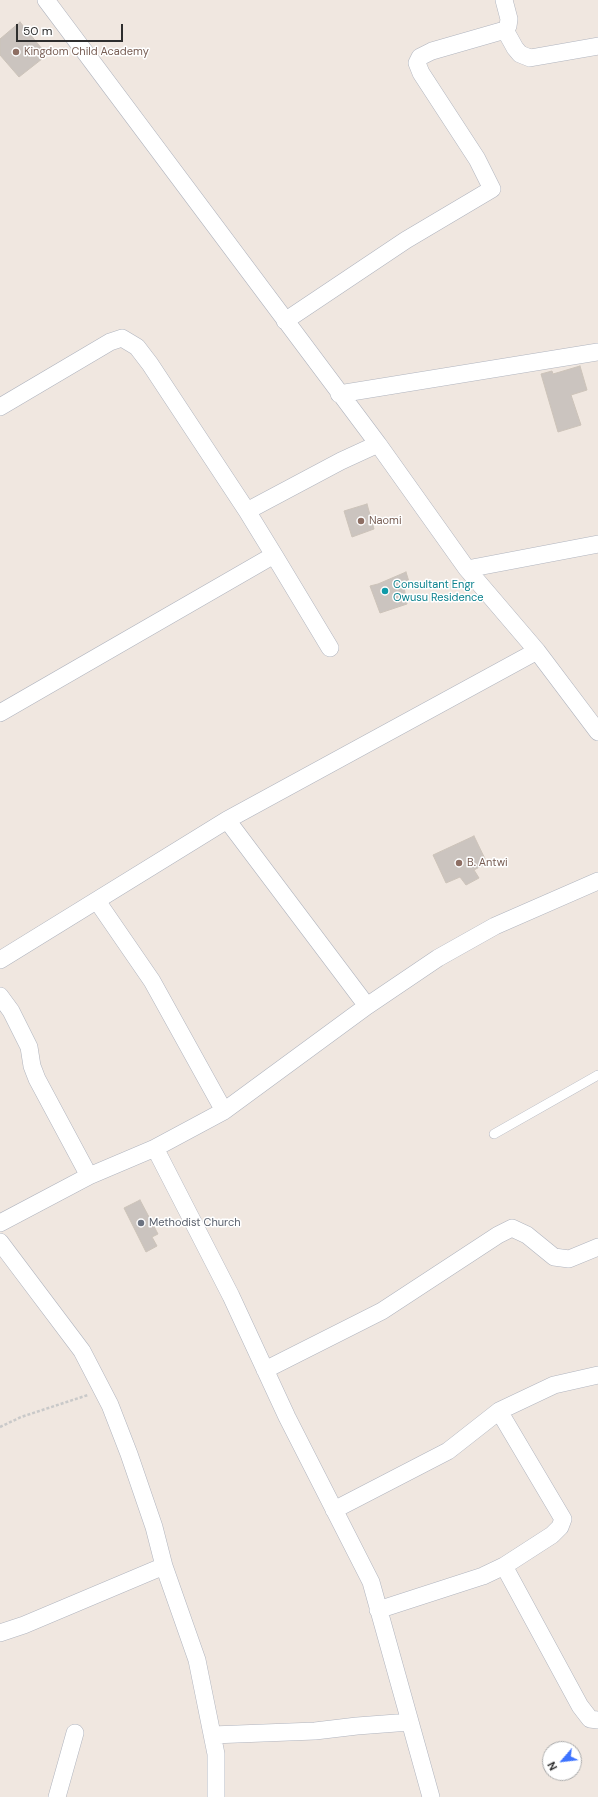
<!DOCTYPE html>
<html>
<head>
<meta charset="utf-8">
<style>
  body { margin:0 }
  #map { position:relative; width:598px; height:1797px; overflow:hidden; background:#f0e7e0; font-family:"DM Sans",sans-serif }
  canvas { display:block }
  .north { position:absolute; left:542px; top:1741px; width:40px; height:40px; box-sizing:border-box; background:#fff; border:1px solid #ababab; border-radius:50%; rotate:242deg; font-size:11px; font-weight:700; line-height:16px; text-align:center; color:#2e2e2e }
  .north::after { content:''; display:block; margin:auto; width:14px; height:18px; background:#3d73ff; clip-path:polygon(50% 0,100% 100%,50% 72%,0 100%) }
  .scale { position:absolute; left:16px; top:24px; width:107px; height:18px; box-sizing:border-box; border:2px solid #2e2e2e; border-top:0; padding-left:5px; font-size:12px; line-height:14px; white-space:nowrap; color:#2e2e2e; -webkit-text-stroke:3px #fff; paint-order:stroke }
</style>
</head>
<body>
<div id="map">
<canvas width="598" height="1797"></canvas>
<div class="north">N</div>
<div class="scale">50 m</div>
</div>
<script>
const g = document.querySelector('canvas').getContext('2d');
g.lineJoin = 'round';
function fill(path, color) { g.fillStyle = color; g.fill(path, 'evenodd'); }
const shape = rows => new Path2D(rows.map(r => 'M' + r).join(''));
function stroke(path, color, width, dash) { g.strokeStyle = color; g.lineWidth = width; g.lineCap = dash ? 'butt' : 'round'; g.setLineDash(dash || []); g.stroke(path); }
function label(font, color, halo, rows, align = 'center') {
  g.font = font + ' "DM Sans",sans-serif'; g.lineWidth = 3; g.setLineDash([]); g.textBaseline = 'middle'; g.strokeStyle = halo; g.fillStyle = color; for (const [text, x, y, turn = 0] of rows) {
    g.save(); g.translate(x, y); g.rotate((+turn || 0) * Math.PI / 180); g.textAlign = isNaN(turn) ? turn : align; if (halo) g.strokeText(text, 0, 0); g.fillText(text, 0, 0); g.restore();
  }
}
const building = shape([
  [20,22,47,55,19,77,0,55,0,39,20,22],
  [580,366,587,390,571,395,581,425,558,432,541,374,552,371,553,374,580,366],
  [367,504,374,529,352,537,344,511,367,504],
  [406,572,410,585,404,587,407,604,380,613,370,586,378,584,406,572],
  [474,836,487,863,474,870,479,878,466,885,460,877,446,883,433,855,474,836],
  [140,1200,158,1234,152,1237,157,1246,146,1252,124,1208,140,1200]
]);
const path = shape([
  [0,1427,21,1417,88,1395]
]);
const lane = shape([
  [494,1134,598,1075]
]);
const street = shape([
  [46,0,378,444,467,569,537,651,598,732],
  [505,30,515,48,520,54,530,58,598,46],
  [285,321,406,240,492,189,477,159,421,73,417,63,420,57,432,51,505,30,508,26,509,19,504,0],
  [339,394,598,352],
  [0,407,110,342,122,338,137,347,150,364,247,511,274,555,0,713],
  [247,511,341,461,378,444],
  [274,555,330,648],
  [467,569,598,544],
  [227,820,367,1006],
  [97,901,152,981,224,1111],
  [0,960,227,820,537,651],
  [0,996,11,1011,29,1047,32,1066,37,1079,89,1176],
  [155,1148,231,1296,287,1417,371,1582,431,1797],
  [0,1223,89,1176,155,1148,224,1111,367,1006,438,958,495,926,598,881],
  [0,1242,82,1351,110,1405,129,1454,154,1527,164,1566,197,1660,216,1754,216,1797],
  [265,1370,382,1311,498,1235,512,1228,527,1235,554,1257,569,1259,598,1247],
  [334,1510,448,1451,499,1411,554,1385,598,1375],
  [504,1566,580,1706,590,1719,598,1720],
  [378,1610,483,1576,504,1566,552,1535,560,1527,563,1519,499,1411],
  [0,1633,24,1625,164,1566],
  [212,1735,315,1731,357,1726,410,1722],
  [57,1797,75,1733]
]);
const markers = [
  [16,52,4,"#8d6e63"],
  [361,521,4,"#8d6e63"],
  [385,591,4,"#0f9aa8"],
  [459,863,4,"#8d6e63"],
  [141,1223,4,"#6b7280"]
];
const educationNames = [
  ["Kingdom Child Academy",24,52],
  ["Naomi",369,521],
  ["B. Antwi",467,863]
];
const cultureNames = [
  ["Consultant Engr",393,585],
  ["Owusu Residence",393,598]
];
const worshipNames = [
  ["Methodist Church",149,1223]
];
fill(building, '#cbc4bf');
stroke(building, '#ccc3b9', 1);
stroke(lane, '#b0b4be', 10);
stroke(street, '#b0b4be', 18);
stroke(path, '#c9c9c9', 2.5, [3, 2]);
stroke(lane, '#fff', 9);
stroke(street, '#fff', 17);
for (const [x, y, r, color] of markers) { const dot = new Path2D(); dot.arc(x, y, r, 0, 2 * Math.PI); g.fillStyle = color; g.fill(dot); stroke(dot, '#fff', 1.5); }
label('11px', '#785e54', '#fff', educationNames, 'left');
label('11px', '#0d838f', '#fff', cultureNames, 'left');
label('11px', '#5b616d', '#fff', worshipNames, 'left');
</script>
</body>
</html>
